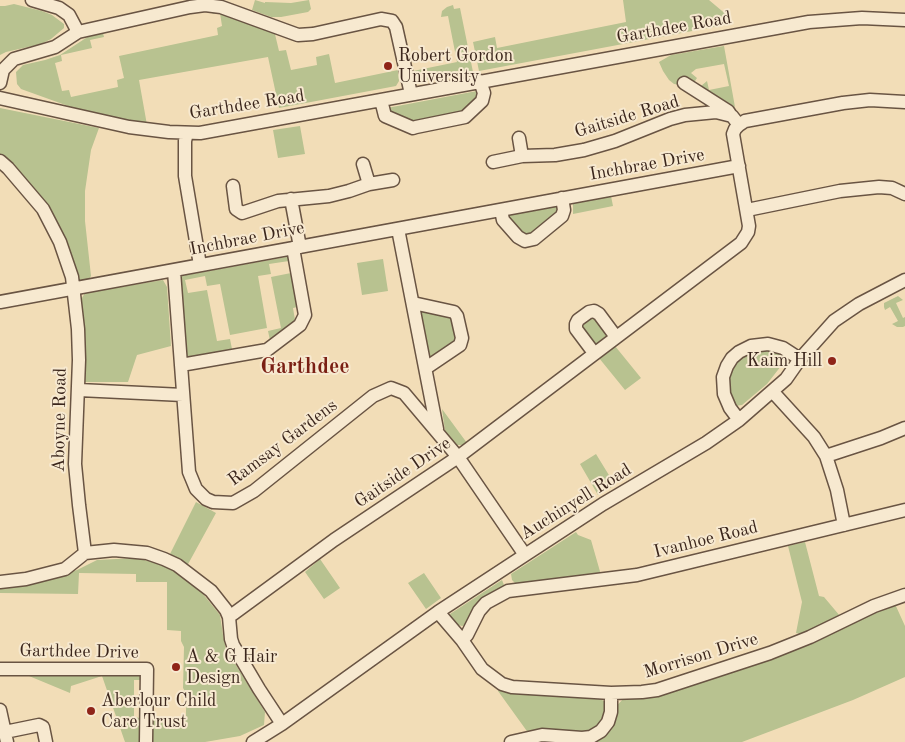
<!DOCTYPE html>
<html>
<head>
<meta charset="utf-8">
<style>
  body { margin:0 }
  canvas { display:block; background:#f2ddb7 }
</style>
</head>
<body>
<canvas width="905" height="742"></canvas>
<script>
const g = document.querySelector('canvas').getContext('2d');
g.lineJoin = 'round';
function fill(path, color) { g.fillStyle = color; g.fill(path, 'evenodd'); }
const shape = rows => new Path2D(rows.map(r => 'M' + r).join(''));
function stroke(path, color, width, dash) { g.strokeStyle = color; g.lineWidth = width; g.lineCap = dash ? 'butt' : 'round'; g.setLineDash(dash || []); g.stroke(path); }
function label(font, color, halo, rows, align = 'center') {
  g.font = font + ' "Old Standard TT",serif'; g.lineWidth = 4; g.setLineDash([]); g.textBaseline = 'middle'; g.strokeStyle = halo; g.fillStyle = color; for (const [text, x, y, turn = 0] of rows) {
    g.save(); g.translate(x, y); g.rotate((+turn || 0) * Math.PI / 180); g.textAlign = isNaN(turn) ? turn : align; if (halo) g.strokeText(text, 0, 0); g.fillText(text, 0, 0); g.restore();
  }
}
const green = shape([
  [255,0,265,3,265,2,291,3,309,0,311,9,308,12,281,17,271,17,252,10],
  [623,0,709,0,728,16,719,26,479,71,473,42,495,37,497,48,626,22],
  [14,4,42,11,52,15,64,24,64,28,51,39,41,44,6,52,0,55,0,6,5,6],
  [453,5,454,9,460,8,473,72,419,81,413,77,401,26,402,21,413,71,457,62,448,16,441,17,442,11,447,7],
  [216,11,274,30,279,51,286,50,291,70,317,65,316,57,329,54,335,83,398,70,399,81,396,86,279,108,268,57,139,80,147,125,71,107,21,89,17,84,16,72,23,65,45,60,60,55,89,36,103,33,104,37,90,40,92,48,61,55,62,61,55,63,62,91,69,90,71,97,118,87,117,80,124,78,119,56,218,35,217,28,222,26,220,13,212,14],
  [724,46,735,107,701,86,707,81,709,90,729,86,724,64,696,69,691,73,697,78,693,84,681,85,674,84,669,80,663,71,659,62,671,55],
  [477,91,478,99,463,115,412,123,389,115,387,108],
  [0,108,99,128,91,150,85,191,85,221,91,276,89,279,81,282,76,278,69,255,0,157],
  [300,126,305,154,278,158,273,130],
  [611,196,613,206,573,214,573,203],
  [558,206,560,210,535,233,520,236,509,222,508,215],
  [292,256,302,306,293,308,296,326,271,345,268,331,281,328,271,277,291,273,289,261,269,264,271,274,258,276,267,328,230,335,220,284,207,286,205,276,185,280,188,293,207,290,217,341,230,339,233,354,185,359,179,279,181,276],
  [383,259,388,291,362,295,357,263],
  [163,280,167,287,171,346,137,355,128,382,85,382,80,301,85,293],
  [898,296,903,300,896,303,903,318,905,317,905,326,903,327,897,327,892,324,898,321,890,307,885,310,884,307,884,303],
  [426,310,450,316,454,320,458,339,436,358,430,357,421,313],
  [592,315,609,334,593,346,581,327,581,322],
  [615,346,641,378,625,390,599,358],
  [766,348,780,351,788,357,767,384,742,405,735,406,728,396,729,367,750,350],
  [442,409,467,443,463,445,457,445,445,431],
  [596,454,615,485,598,495,580,464],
  [196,502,216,513,187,566,169,556],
  [576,532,578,535,591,540,601,575,517,585,512,580,511,574],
  [805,542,819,596,824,597,840,616,800,634,796,633,802,602,788,546],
  [136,558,160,564,181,575,203,594,220,615,223,635,226,649,265,712,264,725,240,736,205,742,153,742,152,719,186,718,186,693,183,688,184,647,181,641,181,631,167,630,167,582,136,582,136,574,79,573,78,594,0,593,0,588,42,582,77,570,97,560],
  [320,559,340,588,324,599,305,572],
  [424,573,441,598,426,609,408,583],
  [502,580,504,585,502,589,469,624,462,626,454,624,451,620,450,614],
  [895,604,905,626,905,677,853,700,742,742,567,742,583,742,624,698,849,625],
  [34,672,140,674,143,680,134,680,134,717,140,718,142,722,142,742,125,742,102,676,71,686,70,693,29,676],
  [502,688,596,697,604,701,607,711,597,730,584,734,529,734,498,691]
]);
const minor = shape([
  [32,0,59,8,69,15,78,32],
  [0,83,3,70,14,59,55,47,78,32,190,7,205,5,221,7,298,35,313,34,381,19,392,21,396,27,411,94],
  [684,83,728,111,730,114],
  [0,98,129,127,169,132,200,133,809,22,862,18,905,20],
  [381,100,385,116,413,128,416,127,465,117,482,101,484,93,480,81],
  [187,133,185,141,185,176,200,265],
  [519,138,522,156],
  [0,161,8,168,43,209,60,242,72,277,78,329,79,360,75,464,79,505,85,553],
  [493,162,522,156,555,155,584,150,615,141,670,119,685,115,716,112,732,116,739,125],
  [363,164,369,184],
  [233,186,236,209,242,213,278,201,329,196,349,191,369,184,393,180],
  [291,199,300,247],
  [501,210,503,220,518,237,525,241,534,239,562,216,564,210,562,198],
  [747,210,840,191,879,187,892,188,905,194],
  [398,229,437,429],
  [174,271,189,472,196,489,206,499,213,502,233,503,254,491,373,396,391,388,404,393,458,457,525,555],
  [0,302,739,166],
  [413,303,454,312,457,316,462,338,460,345,426,368],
  [594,353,576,329,576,324,578,320,589,312,594,311,599,314,616,337],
  [181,365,267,350,300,325,305,315,293,248],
  [79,390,183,395],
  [773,392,814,437,826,456,837,490,844,525],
  [739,420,730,408,724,394,723,377,727,366,732,358,739,352,751,346,768,344,783,348,800,359],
  [826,456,881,438,905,428],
  [85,553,114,550,147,553,164,559,177,565,211,591,226,610,229,617,231,639,233,645,259,689,282,724],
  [0,582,26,579,65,569,85,553],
  [438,612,462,640,482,669,502,684,512,687,611,693,642,692,657,690,770,653,810,637,874,606,905,595],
  [229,617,334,540,458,457,741,243,748,232,749,226,733,134,735,129,739,125,745,121,843,103,870,100,905,102],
  [462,640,467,635,479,611,486,603,508,591,637,575,905,510],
  [0,669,147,669,146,742],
  [0,710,7,742],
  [5,732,39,725,43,727,46,742],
  [253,742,282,724,438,612,525,555,603,504,706,443,739,420,786,379,800,359,834,321,859,304,905,280],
  [511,742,542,735,582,738,591,737,601,731,608,722,611,712,611,693]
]);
const markers = [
  [388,66,5,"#8f2418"],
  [832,361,5,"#8f2418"],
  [176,667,5,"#8f2418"],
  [91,711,5,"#8f2418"]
];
const streetNames = [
  ["Garthdee Road",674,28,-10],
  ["Garthdee Road",247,105,-9],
  ["Gaitside Road",627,117,-17],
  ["Inchbrae Drive",647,165,-10],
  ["Inchbrae Drive",247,239,-11],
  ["Aboyne Road",60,420,-89],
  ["Ramsay Gardens",283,443,-37],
  ["Gaitside Drive",403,473,-34],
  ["Auchinyell Road",576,502,-32],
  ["Ivanhoe Road",706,540,-14],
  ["Garthdee Drive",79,652,1],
  ["Morrison Drive",701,656,-17]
];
const poiNames = [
  ["Robert Gordon",398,56],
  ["University",398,77],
  ["Kaim Hill",822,361,"right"],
  ["A & G Hair",186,657],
  ["Design",186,678],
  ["Aberlour Child",101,701],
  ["Care Trust",101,722]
];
const districtNames = [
  ["Garthdee",305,367]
];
fill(green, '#b8c290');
stroke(minor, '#695443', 15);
stroke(minor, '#f7e9d0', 12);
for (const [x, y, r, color] of markers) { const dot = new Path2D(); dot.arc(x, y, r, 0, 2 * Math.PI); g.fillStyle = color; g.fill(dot); stroke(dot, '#f7e9d0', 2); }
label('18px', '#3b261c', '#f7e9d0', streetNames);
label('18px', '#3b261c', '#f7e9d0', poiNames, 'left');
label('bold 22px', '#7a1f14', '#f7e9d0', districtNames);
</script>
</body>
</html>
